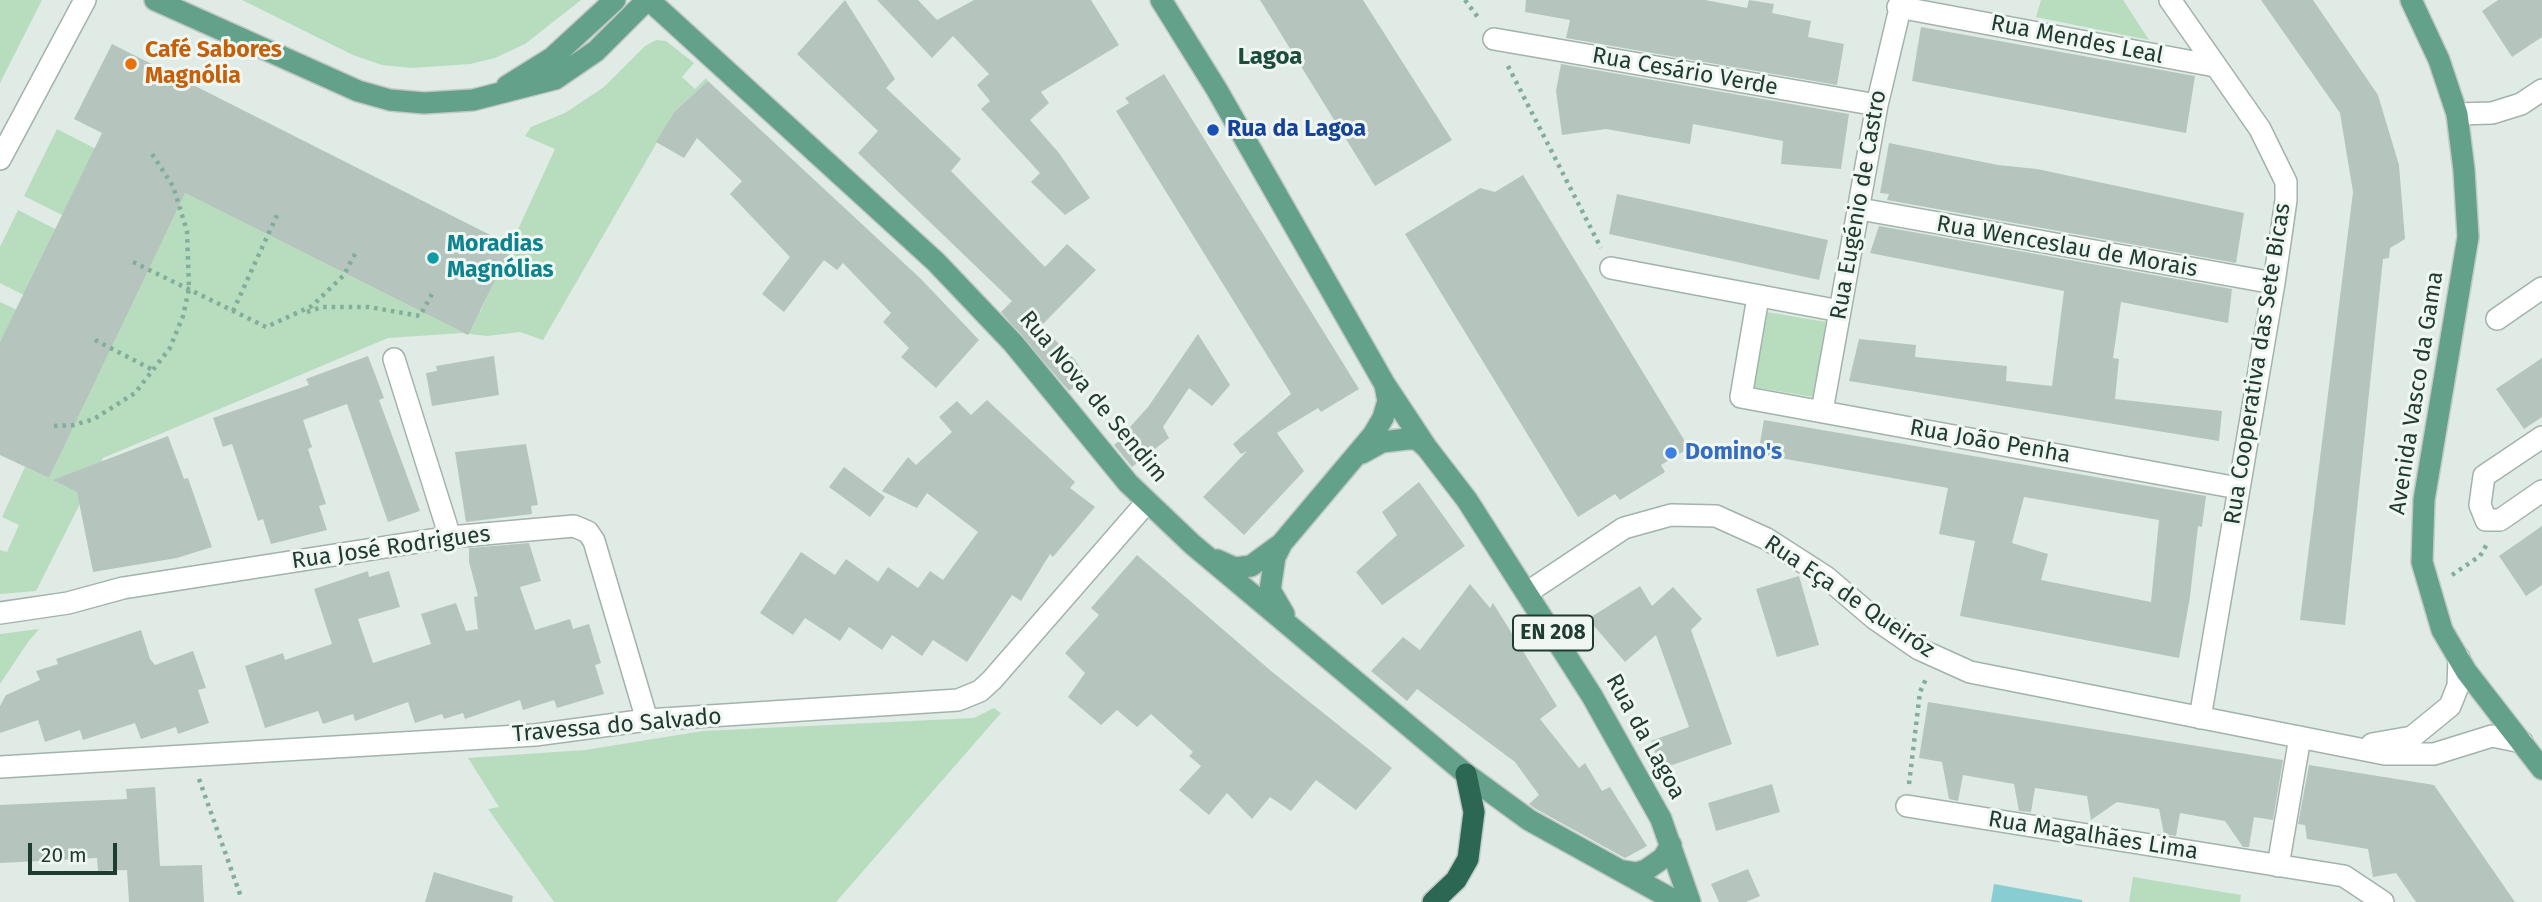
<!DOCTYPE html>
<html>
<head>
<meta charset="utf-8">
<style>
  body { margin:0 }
  #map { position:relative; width:2542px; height:902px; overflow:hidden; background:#dfebe4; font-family:"Fira Sans",sans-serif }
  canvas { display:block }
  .scale { position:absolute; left:28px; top:843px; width:89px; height:32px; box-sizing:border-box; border:4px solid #203b31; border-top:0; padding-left:9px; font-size:21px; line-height:24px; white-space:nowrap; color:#203b31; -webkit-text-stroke:5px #f0f7f3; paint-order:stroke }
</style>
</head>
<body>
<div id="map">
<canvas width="2542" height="902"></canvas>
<div class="scale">20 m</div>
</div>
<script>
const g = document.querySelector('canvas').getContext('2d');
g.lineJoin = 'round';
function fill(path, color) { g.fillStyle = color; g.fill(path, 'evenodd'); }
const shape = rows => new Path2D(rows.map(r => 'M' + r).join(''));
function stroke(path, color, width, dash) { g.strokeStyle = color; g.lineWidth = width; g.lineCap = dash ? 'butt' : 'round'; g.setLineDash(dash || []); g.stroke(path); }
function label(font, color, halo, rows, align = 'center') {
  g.font = font + ' "Fira Sans",sans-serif'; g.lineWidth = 6; g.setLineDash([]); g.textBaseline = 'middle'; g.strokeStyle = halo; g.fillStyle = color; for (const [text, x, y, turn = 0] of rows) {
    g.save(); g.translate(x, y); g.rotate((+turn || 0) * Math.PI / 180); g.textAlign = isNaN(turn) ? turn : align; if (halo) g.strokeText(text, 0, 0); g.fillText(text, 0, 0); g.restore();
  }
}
const green = shape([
  [0,0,42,0,0,83],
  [242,0,581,0,525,44,495,58,470,64,412,68,382,65,353,55],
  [2041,0,2123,0,2149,40,2036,17],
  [656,40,666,41,694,63,682,77,695,89,706,78,708,81,675,111,543,340,520,332,487,336,462,333,388,338,103,458,36,591,0,594,0,550,7,552,19,525,2,517,25,467,49,478,183,192,462,332,474,309,480,312,555,149,525,136,531,127,565,113,604,87,645,46],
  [57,129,96,149,64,216,24,196],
  [18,210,57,230,24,295,0,283,0,247],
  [0,302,17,310,0,342],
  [1767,312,1826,322,1813,397,1754,387],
  [39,629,28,642,0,684,0,634],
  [994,708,1001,713,836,902,554,902,488,809,499,807,468,758,585,750,703,731,974,718],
  [2133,877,2241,895,2240,902,2129,902]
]);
const water = shape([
  [1994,884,2082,900,2082,902,1991,902]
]);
const building = shape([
  [845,0,895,79,886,88,961,159,951,171,1045,267,1067,244,1096,270,1041,326,1075,360,1087,378,1069,391,1001,312,1012,301,858,153,878,131,797,54],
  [877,0,918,0,937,20,974,0,1091,0,1119,45,1041,92,1049,103,1030,120,1059,153,1090,198,1065,215,1031,182,1040,173,981,109,990,101,977,85,989,74,953,36,932,58],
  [1260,0,1363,0,1452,140,1375,186],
  [1526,0,1705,0,1747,8,1749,0,1774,4,1772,13,1811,21,1808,37,1844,44,1837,85,1566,38,1570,20,1525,12],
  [2261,0,2313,0,2378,95,2399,165,2405,239,2390,248,2389,258,2383,259,2345,625,2300,620,2353,192,2340,113],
  [2498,0,2542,0,2542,37,2512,57,2482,11],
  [1921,27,2195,76,2186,133,1912,81],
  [112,44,512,246,468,335,185,193,49,478,0,455,0,342,102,133,74,119],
  [1561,64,1849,114,1841,169,1781,164,1783,141,1693,124,1690,144,1606,129,1562,135,1556,91],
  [1164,74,1359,389,1321,412,1318,408,1277,433,1304,471,1244,535,1203,497,1247,451,1241,454,1233,444,1291,394,1116,111,1129,103,1125,98],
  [708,81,921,279,979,340,936,388,901,357,909,348,883,322,891,313,843,263,837,270,824,260,784,312,762,294,790,257,730,194,742,181,697,138,684,158,656,142,675,111],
  [1889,143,1998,165,2037,169,2244,213,2236,263,1887,200,1889,194,1880,193],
  [1523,175,1689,448,1661,465,1665,472,1620,500,1615,494,1578,517,1405,234,1480,188,1495,192],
  [1617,194,1828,240,1819,280,1609,234],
  [1879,226,2232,289,2228,323,2121,302,2113,358,2119,359,2115,399,2222,411,2219,441,1849,381,1859,339,1916,345,1915,357,2007,366,2006,381,2052,386,2064,291,1870,253],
  [1198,334,1230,385,1212,406,1189,388,1163,427,1169,438,1132,467,1114,445,1131,431,1129,428,1148,407],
  [368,356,384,398,379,400,420,511,388,522,347,404,303,420,312,447,308,449,326,504,319,506,327,530,271,544,263,519,258,521,232,444,223,447,213,418,309,385,306,379],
  [494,356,499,395,432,406,426,373,437,371,436,366],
  [2542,358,2542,417,2524,429,2496,389],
  [987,400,1075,482,1070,488,1095,507,1053,557,1050,554,1021,601,1012,595,967,662,933,640,922,656,892,635,882,650,849,627,840,641,805,618,793,635,760,613,801,552,835,575,846,559,878,582,888,567,918,588,930,571,943,580,978,532,927,493,917,508,882,491,908,457,916,465,952,432,939,417,957,401,971,415],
  [1764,420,2206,496,2202,527,2198,526,2190,597,2179,658,1960,616,1975,541,1939,534,1948,488,1758,454],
  [2024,497,2159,520,2151,602,2041,580,2048,554,2012,543],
  [168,436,184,479,188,478,212,547,177,558,93,572,77,492,53,480],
  [526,444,538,505,531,506,532,514,466,522,455,452],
  [844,467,885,497,870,517,829,487],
  [1419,482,1465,546,1382,605,1356,572,1397,535,1382,512],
  [2542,526,2542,585,2526,596,2499,556],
  [529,543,541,581,520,587,535,630,570,619,573,629,589,624,601,663,595,665,604,694,557,708,554,700,523,710,520,700,465,719,463,713,444,719,442,714,415,723,408,702,355,721,353,714,323,724,318,711,265,728,245,666,283,653,285,660,332,644,314,589,368,571,369,577,389,571,400,607,358,619,373,663,431,644,421,614,456,603,466,631,478,629,474,597,478,596,469,562,469,548],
  [1137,555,1271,671,1392,768,1356,810,1316,780,1291,811,1270,797,1252,819,1227,793,1209,815,1179,790,1201,766,1189,756,1193,752,1151,714,1137,727,1117,710,1101,725,1068,697,1085,673,1065,653,1099,615,1091,608],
  [1799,576,1819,645,1777,657,1756,589],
  [1470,584,1490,608,1493,603,1557,706,1540,719,1579,768,1585,763,1602,791,1610,787,1647,846,1625,858,1536,809,1529,804,1539,795,1515,762,1417,689,1407,701,1371,671,1403,637,1420,650],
  [1640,586,1652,606,1673,587,1702,619,1691,630,1732,744,1661,769,1651,741,1689,727,1656,635,1625,662,1588,619],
  [141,630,150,659,155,665,193,651,206,688,198,690,209,723,178,734,176,727,141,739,135,723,83,740,80,730,45,742,38,720,0,733,0,706,6,695,40,680,36,671,58,664,56,659],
  [1928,702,2283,760,2273,820,2254,817,2249,847,2243,847,2225,821,2180,813,2176,836,2164,834,2159,809,2117,802,2091,820,2087,796,2035,788,2031,812,2019,811,2014,784,1963,775,1958,801,1949,799,1942,762,1919,758],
  [2309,765,2434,785,2515,902,2416,902,2396,873,2373,877,2368,849,2307,839,2305,825,2298,824],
  [1772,784,1780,812,1716,831,1708,803],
  [155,787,160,866,202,865,204,902,129,902,127,870,98,871,97,858,0,863,0,805,127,799,126,789],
  [1748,869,1760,896,1746,902,1719,902,1711,884],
  [434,872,513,896,512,902,425,902]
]);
const path = shape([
  [1465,0,1480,20],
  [1508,66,1601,248],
  [133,262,266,327,312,306,344,275,356,252],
  [233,311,278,213],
  [307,312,322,307,369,307,420,316,433,292],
  [95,340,155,371],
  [54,426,74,425,94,419,135,393,170,348,183,316,189,289,187,231,173,186,150,151],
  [2452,575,2480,556,2487,544],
  [199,779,241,897],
  [1909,784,1920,692,1926,679]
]);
const minor = shape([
  [2170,0,2260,129,2286,182,2286,200,2274,283,2200,718],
  [1898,7,2215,66],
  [1494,39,1877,105],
  [2457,114,2492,113,2521,104,2542,90],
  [0,159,85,0],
  [1860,209,2274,283],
  [1611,268,1840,311],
  [1758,297,1741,397,2238,488],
  [2497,319,2542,288],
  [394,359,450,537],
  [1822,411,1877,105,1902,0],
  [2542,437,2484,476,2480,505,2486,520,2500,520,2542,491],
  [1528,592,1624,528,1671,515,1716,516,1767,539,1826,577,1874,618,1919,649,1970,672,2385,754,2434,754,2492,736,2522,742],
  [0,613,68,603,123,588,450,537,574,526,588,532,594,541,647,720],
  [2372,744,2412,737,2450,706,2458,686,2459,658],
  [0,767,535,735,647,720,958,700,980,691,992,680,1147,502],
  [1907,806,2344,876,2383,902],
  [2278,866,2300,737]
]);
const major = shape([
  [155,0,358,91,390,100,424,103,473,100,555,79,596,51,647,0],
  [649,0,936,262,1013,343,1128,483,1192,544,1466,774,1529,820,1677,902],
  [1161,0,1217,90,1384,383,1427,448,1467,500,1592,696,1661,819,1690,902],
  [2411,0,2439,60,2457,114,2464,170,2468,237,2424,500,2422,562,2442,630,2466,671,2542,769],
  [507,86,552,58,615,0],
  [1362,453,1382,442,1407,439,1417,439,1427,448],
  [1217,560,1235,568,1251,566,1281,544],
  [1284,614,1270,590,1275,557,1282,543,1373,435,1383,418,1388,401,1385,385],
  [1623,871,1636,873,1646,870,1663,858,1671,845]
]);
const highway = shape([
  [1433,902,1456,880,1468,859,1474,812,1466,774]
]);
const markers = [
  [131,64,7,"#e8710a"],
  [1213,130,7,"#1a4fb4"],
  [433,258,7,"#0f9aa8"],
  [1671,453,7,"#3f7fe0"]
];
const shields = [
  [1553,633,80]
];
const shieldNames = [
  ["EN 208",1553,633]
];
const streetNames = [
  ["Rua Mendes Leal",2077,40,11],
  ["Rua Cesário Verde",1685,72,10],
  ["Rua Eugénio de Castro",1859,205,-80],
  ["Rua Wenceslau de Morais",2067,247,10],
  ["Rua Cooperativa das Sete Bicas",2258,364,-81],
  ["Avenida Vasco da Gama",2417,393,-81],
  ["Rua Nova de Sendim",1093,397,50],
  ["Rua João Penha",1990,442,10],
  ["Rua José Rodrigues",391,548,-8],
  ["Rua Eça de Queiróz",1849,597,34],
  ["Travessa do Salvado",617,726,-5],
  ["Rua da Lagoa",1645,737,61],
  ["Rua Magalhães Lima",2093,836,9]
];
const foodNames = [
  ["Café Sabores",145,51],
  ["Magnólia",145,77]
];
const transitNames = [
  ["Rua da Lagoa",1227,130]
];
const cultureNames = [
  ["Moradias",447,245],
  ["Magnólias",447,271]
];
const shopNames = [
  ["Domino's",1685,453]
];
const neighbourhoodNames = [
  ["Lagoa",1270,57]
];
fill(green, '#b8dcbe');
fill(water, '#87cdd1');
fill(building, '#b5c5bd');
stroke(minor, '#a2b3ab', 24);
stroke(major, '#c1c8c5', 24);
stroke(highway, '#c1c8c5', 24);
stroke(path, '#80ae9b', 4.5, [3.5, 5]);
stroke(minor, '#fff', 21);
stroke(major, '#64a18a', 21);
stroke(highway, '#2c6754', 21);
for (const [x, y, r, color] of markers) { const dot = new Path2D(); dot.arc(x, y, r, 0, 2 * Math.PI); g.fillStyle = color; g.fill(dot); stroke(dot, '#f0f7f3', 2.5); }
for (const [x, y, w] of shields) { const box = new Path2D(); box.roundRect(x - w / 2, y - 17.5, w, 35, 5); g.fillStyle = '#f0f7f3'; g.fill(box); stroke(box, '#203b31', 2); }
label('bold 21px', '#203b31', null, shieldNames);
label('23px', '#203b31', '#f0f7f3', streetNames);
label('bold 23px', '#c56008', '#f0f7f3', foodNames, 'left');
label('bold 23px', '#164399', '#f0f7f3', transitNames, 'left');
label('bold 23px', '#0d838f', '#f0f7f3', cultureNames, 'left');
label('bold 23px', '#366cbe', '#f0f7f3', shopNames, 'left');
label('bold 24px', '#1c4d3c', '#f0f7f3', neighbourhoodNames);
</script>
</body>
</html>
